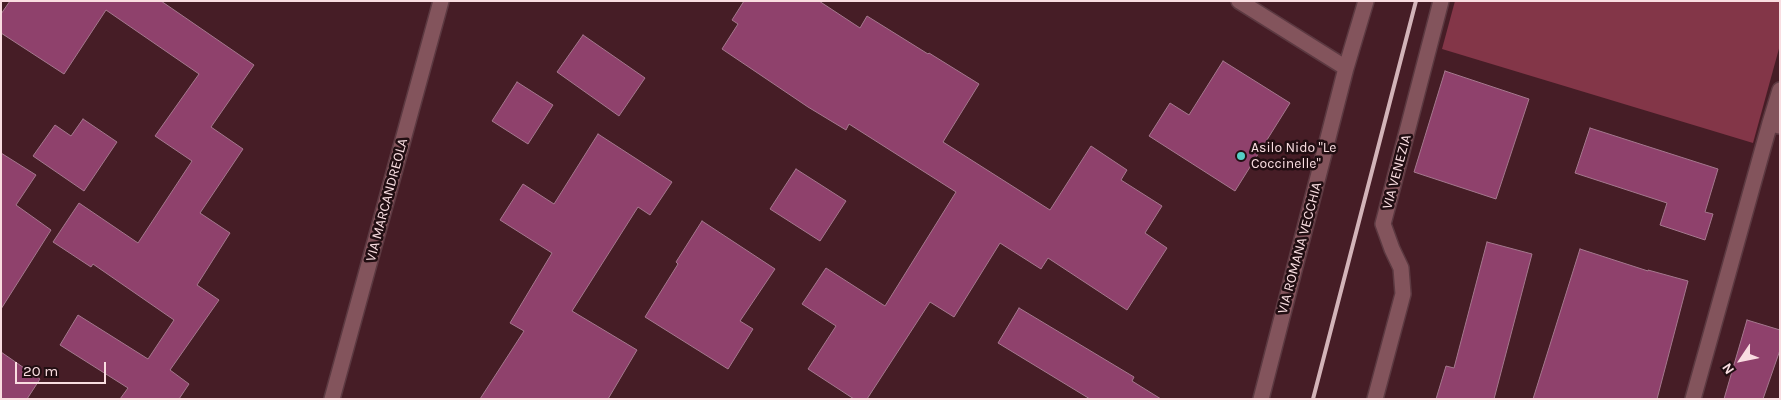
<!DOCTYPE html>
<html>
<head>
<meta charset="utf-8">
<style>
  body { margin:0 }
  #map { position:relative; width:1781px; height:400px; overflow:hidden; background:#461d26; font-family:Karla,sans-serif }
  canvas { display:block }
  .frame { position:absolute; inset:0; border:2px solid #f9dde1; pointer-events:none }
  .north { position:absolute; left:1716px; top:335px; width:50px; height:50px; -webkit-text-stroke:4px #210e12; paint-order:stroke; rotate:236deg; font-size:14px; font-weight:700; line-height:20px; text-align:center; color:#f9dde1 }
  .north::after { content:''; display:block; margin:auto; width:18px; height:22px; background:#f9dde1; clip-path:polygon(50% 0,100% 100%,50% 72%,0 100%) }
  .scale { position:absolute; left:15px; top:362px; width:91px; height:22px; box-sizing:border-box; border:2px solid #f9dde1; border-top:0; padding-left:6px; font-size:15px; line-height:18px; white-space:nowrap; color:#f9dde1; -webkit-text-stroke:4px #210e12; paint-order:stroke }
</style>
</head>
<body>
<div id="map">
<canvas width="1781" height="400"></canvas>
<div class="frame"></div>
<div class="north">N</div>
<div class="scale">20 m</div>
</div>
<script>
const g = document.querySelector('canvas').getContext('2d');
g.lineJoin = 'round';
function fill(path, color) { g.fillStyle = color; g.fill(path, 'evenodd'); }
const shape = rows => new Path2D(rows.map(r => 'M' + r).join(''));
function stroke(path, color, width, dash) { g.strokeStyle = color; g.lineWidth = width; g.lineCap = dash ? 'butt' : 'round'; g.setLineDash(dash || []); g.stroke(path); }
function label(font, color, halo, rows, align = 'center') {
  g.font = font + ' Karla,sans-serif'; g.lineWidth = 5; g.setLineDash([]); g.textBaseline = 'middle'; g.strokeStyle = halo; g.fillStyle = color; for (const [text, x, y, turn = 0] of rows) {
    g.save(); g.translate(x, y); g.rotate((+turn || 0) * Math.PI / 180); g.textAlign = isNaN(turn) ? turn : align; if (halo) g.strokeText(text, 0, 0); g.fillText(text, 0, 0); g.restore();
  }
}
const green = shape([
  [1455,1,1780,1,1780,45,1753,143,1442,49]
]);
const building = shape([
  [10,1,161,1,254,65,211,127,243,149,200,213,230,233,197,285,219,300,170,370,189,384,179,399,120,399,128,388,60,345,78,315,148,359,174,320,93,264,91,267,53,242,79,203,138,243,192,161,155,136,199,74,106,10,64,74,1,33,1,14,10,1],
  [744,1,819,1,860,28,867,16,928,54,929,53,979,84,943,142,1050,210,1091,146,1127,170,1121,180,1162,206,1145,233,1167,248,1127,310,1048,258,1041,269,1000,243,954,317,930,302,867,399,854,399,808,369,836,326,802,304,826,268,885,306,956,192,849,124,846,130,808,107,722,49,738,24,732,20,744,1],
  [583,35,645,78,619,116,557,72,583,35],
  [1223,61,1290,103,1235,191,1149,136,1170,103,1189,115,1223,61],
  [1445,71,1529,99,1496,199,1414,172,1445,71],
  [517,82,553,105,528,144,492,121,517,82],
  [83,119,117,142,84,191,33,156,55,125,71,136,83,119],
  [1590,128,1718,169,1705,212,1713,214,1705,240,1660,225,1667,203,1575,173,1590,128],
  [598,134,672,182,650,215,638,207,572,311,637,350,608,399,480,399,524,331,510,323,552,253,500,220,523,184,554,204,598,134],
  [1,153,36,175,16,205,51,230,1,309,1,153],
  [796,169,846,201,820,241,770,209,796,169],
  [702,221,775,269,740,321,753,329,728,369,645,317,678,264,676,262,702,221],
  [1487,242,1532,254,1494,399,1436,399,1446,366,1454,368,1487,242],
  [1580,249,1648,271,1648,270,1688,281,1657,399,1533,399,1580,249],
  [1019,308,1134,377,1132,381,1161,399,1090,399,998,343,1019,308],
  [1747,320,1780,330,1780,350,1763,399,1724,399,1747,320],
  [1,352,40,379,27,399,1,399,1,352]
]);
const minor = shape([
  [1239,1,1346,68],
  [1779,126,1770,123,1780,90],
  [332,399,441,1],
  [1261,399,1346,68,1366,1],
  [1375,399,1403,294,1401,268,1392,249,1383,224,1441,1],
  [1693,399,1770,123]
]);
const rail = shape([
  [1313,399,1416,1]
]);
const markers = [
  [1241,156,5,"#55cec5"]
];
const poiNames = [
  ["Asilo Nido \"Le",1251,148],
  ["Coccinelle\"",1251,164]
];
const streetNames = [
  ["VIA VENEZIA",1397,172,-75],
  ["VIA MARCANDREOLA",387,200,-75],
  ["VIA ROMANA VECCHIA",1300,248,-75]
];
fill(green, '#833648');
fill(building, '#8f416c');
stroke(building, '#a5788e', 1);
stroke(minor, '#5c3941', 18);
stroke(minor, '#83545c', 15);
stroke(rail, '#d3b4b9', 4);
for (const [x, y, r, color] of markers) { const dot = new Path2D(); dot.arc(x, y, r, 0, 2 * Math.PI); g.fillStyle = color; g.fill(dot); stroke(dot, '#210e12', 2); }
label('14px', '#f9dde1', '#210e12', poiNames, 'left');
label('14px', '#f9dde1', '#210e12', streetNames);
</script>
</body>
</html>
